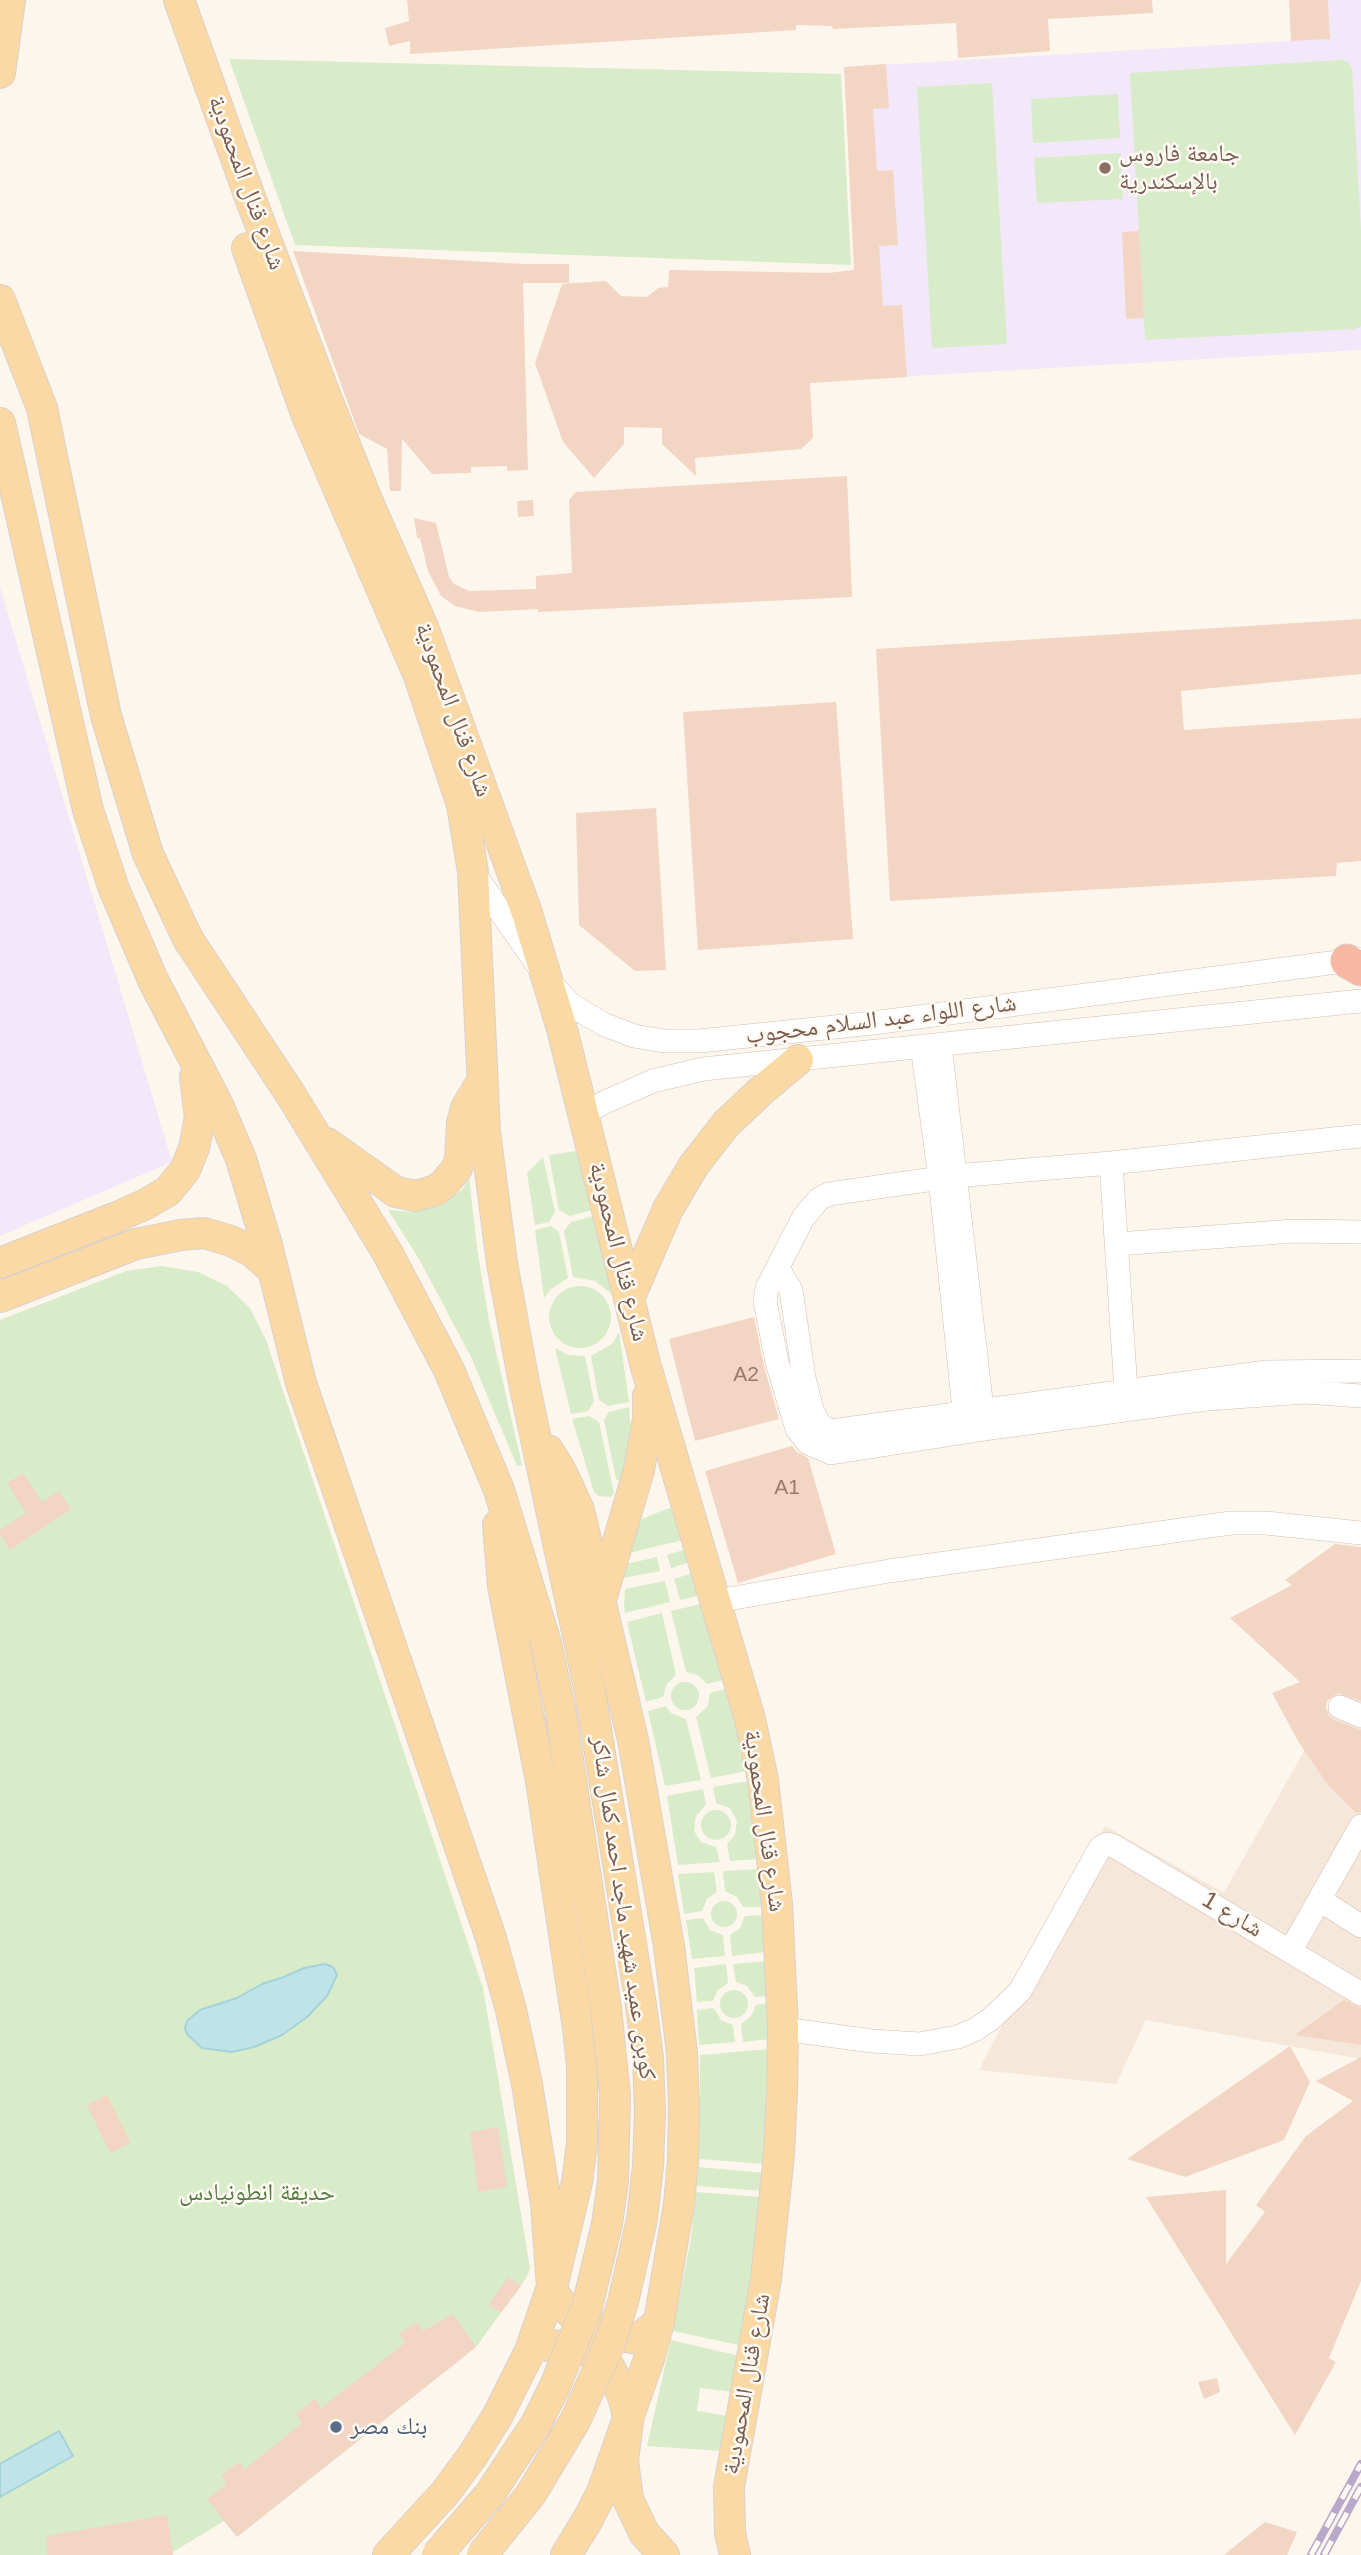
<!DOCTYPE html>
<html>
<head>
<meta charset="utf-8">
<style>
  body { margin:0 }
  canvas { display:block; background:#fdf6ec }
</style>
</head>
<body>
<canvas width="1361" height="2555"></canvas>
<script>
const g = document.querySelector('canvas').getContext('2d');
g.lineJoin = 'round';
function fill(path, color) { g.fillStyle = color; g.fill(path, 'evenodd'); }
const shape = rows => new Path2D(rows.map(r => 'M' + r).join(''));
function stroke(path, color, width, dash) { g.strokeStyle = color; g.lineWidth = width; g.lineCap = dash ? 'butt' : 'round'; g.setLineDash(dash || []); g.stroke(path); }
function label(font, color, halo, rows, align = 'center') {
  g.font = font + ' Helvetica,"Noto Naskh Arabic",sans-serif'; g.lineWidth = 5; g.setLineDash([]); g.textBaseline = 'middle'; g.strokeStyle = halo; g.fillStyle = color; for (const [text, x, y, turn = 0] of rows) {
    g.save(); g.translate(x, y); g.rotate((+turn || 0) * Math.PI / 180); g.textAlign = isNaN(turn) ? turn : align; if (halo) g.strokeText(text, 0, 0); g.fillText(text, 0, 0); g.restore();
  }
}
const residential = shape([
  [1361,1650,1361,2059,1146,2020,1116,2084,979,2070,1105,1826,1224,1893]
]);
const education = shape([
  [1328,0,1361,0,1361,350,862,379,844,67,1323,39],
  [0,587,172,1162,0,1236]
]);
const green = shape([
  [229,59,841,74,851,265,295,245],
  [1341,60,1348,62,1352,68,1361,231,1361,326,1355,329,1145,340,1130,73],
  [992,83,1007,344,932,348,917,87],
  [1118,94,1120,138,1033,143,1031,99],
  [1121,153,1123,199,1037,203,1034,158],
  [576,1151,593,1210,570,1216,559,1210,549,1155],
  [543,1157,555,1212,549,1222,535,1225,527,1173],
  [469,1177,477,1248,489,1321,522,1465,517,1466,471,1357,419,1259,388,1210,414,1212,440,1205,462,1190],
  [594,1216,613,1295,595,1281,573,1277,564,1231,571,1222],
  [551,1226,559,1232,568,1278,551,1289,544,1298,535,1230],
  [162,1266,198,1272,227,1286,250,1308,266,1340,483,1988,530,2268,527,2277,476,2347,237,2537,224,2521,173,2552,173,2555,0,2555,0,1320,126,1271],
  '549 1317a31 31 0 1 1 62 0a31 31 0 1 1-62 0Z',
  [619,1332,629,1402,608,1406,599,1400,591,1356,612,1344],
  [555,1348,568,1355,585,1356,594,1401,588,1411,571,1414],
  [629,1407,632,1441,622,1483,616,1479,604,1420,609,1412],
  [589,1416,599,1422,614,1493,611,1497,599,1496,594,1492,572,1419],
  [669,1508,674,1512,683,1540,629,1553,637,1521],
  [686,1549,690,1562,671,1568,667,1555],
  [657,1557,660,1571,624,1578,626,1564],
  [696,1572,702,1595,680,1600,674,1579],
  [665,1581,670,1602,625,1613,624,1604,625,1589],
  [705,1603,727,1679,707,1684,698,1675,686,1672,671,1611],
  [662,1613,676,1675,667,1684,663,1697,646,1702,627,1622],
  '671 1696a14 14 0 1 1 28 0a14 14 0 1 1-28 0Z',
  [729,1688,747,1771,711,1778,696,1717,708,1706,710,1693],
  [666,1706,671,1713,686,1719,701,1780,665,1786,648,1711],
  [748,1781,758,1859,730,1861,727,1844,735,1835,737,1821,730,1808,716,1803,713,1787],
  [703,1789,706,1805,696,1816,694,1831,701,1842,716,1847,720,1862,678,1865,667,1796],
  '701 1825a15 15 0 1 1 30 0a15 15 0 1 1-30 0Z',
  [759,1869,762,1907,743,1907,737,1897,725,1891,723,1871],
  [714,1872,717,1892,707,1899,702,1911,684,1914,678,1874],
  '711 1914a13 13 0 1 1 26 0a13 13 0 1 1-26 0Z',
  [763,1915,766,1952,732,1956,730,1935,740,1928,745,1916],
  [703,1918,710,1930,723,1935,725,1956,692,1959,686,1920],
  [767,1961,768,1996,755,1997,747,1986,736,1982,733,1964],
  [726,1964,728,1983,718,1990,713,2001,697,2002,694,1968],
  '720 2004a14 14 0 1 1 28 0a14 14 0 1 1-28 0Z',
  [768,2003,770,2039,743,2042,741,2024,751,2016,756,2005],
  [714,2008,721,2020,733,2025,735,2042,699,2045,697,2010],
  [770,2049,765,2164,699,2159,700,2055],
  [698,2167,764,2173,763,2191,697,2186],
  [696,2192,762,2197,743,2346,673,2331,691,2238],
  [671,2340,740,2356,733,2392,700,2388,697,2411,729,2416,722,2451,647,2446]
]);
const water = shape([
  [325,1964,333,1967,337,1975,327,1996,307,2017,282,2035,254,2047,232,2052,202,2048,188,2035,185,2029,187,2021,200,2010,237,1998,262,1984,284,1977,304,1968,325,1964],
  [59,2431,73,2456,0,2497,0,2464,59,2431]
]);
const building = shape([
  [407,0,1152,0,1153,13,1048,19,1050,51,958,58,956,23,833,29,832,26,796,25,796,30,410,54,410,41,389,46,385,28,409,21],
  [1289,0,1328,0,1330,39,1291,41],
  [886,64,889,108,873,109,877,171,893,170,898,245,879,246,883,306,902,305,907,377,810,383,813,438,801,449,695,458,696,476,662,444,662,428,624,427,624,444,594,478,563,442,535,363,562,284,606,281,621,296,647,297,658,288,668,287,669,270,828,273,854,270,844,67],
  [1139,231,1144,318,1126,319,1122,232],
  [293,251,524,264,569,264,569,283,523,283,528,470,507,471,507,466,471,467,471,473,432,474,402,439,401,491,390,491,387,449,359,434],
  [847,476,852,597,538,612,538,609,480,612,455,606,441,596,428,571,420,538,417,538,414,518,436,523,449,577,454,584,469,591,536,589,536,576,572,573,569,500,576,492],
  [533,500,534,516,518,517,517,501],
  [1361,619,1361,674,1181,691,1184,730,1361,718,1361,861,1337,863,1336,876,890,901,876,649],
  [836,702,853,939,698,950,683,712],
  [656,808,666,970,635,971,579,925,576,813],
  [754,1317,764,1366,779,1419,695,1441,669,1339],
  [792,1446,797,1452,808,1458,836,1554,738,1583,705,1471],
  [23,1473,42,1502,59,1491,71,1509,10,1550,0,1535,0,1530,26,1513,7,1483],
  [1335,1544,1361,1547,1361,1701,1338,1693,1327,1701,1326,1708,1328,1715,1334,1720,1361,1730,1361,1812,1356,1813,1328,1785,1298,1741,1272,1693,1300,1682,1230,1618,1292,1585,1285,1580],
  [1344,2000,1361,2008,1361,2045,1295,2035],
  [1290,2046,1310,2082,1284,2140,1185,2177,1127,2159],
  [1361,2057,1361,2281,1329,2358,1336,2362,1295,2435,1146,2197,1226,2190,1226,2264,1265,2212,1256,2205,1306,2136,1353,2101,1316,2081],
  [107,2095,131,2143,110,2153,87,2105],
  [498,2127,507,2187,478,2192,470,2132],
  [508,2277,521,2286,501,2313,489,2305],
  [453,2314,476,2347,237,2537,207,2499,227,2484,221,2475,239,2462,245,2469,302,2423,296,2414,315,2399,321,2408,405,2343,399,2334,417,2322,423,2331],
  [1217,2378,1220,2392,1204,2399,1198,2382],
  [167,2515,173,2555,47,2555,46,2536],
  [1265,2522,1297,2532,1287,2555,1224,2555]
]);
const minor = shape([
  [473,872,548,980,571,1005,603,1024,634,1036,664,1041,700,1041,873,1023,1361,959],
  [940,1044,984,1426],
  [922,1046,940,1178,966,1429],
  [583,1114,605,1102,653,1081,703,1069,1361,1001],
  [1361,1136,1111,1163,955,1176,829,1194,819,1199,803,1218,767,1288,765,1301,777,1362,797,1429,808,1443,831,1453,985,1429,1207,1399,1305,1392,1361,1396],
  [1111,1163,1127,1406],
  [1118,1244,1294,1231,1361,1232],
  [778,1268,791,1290,804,1378,812,1410,820,1425,831,1431,1267,1372,1361,1371],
  [717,1601,889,1571,1231,1523,1266,1523,1361,1533],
  [1340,1707,1361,1716],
  [1320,1900,1361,1926],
  [1291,1950,1361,1826],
  [783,2029,872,2041,919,2044,958,2037,976,2029,992,2018,1020,1991,1100,1848,1107,1844,1114,1846,1361,1994]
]);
const major = shape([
  [179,0,251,200,324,392,367,500,423,627,527,913,562,1029,646,1367,750,1719,763,1780,777,1904,783,2029,782,2092,779,2154,766,2279,729,2487,730,2533,735,2555],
  [0,73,10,0],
  [247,248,307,416,419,676,462,805,473,872,485,1132,502,1263,524,1383,590,1692,641,2005],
  [0,300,42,408,106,716,148,854,188,939,291,1095,387,1252,449,1370,499,1490,546,1643,560,1708,606,2008],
  [0,423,88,810,114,889,153,980,218,1105,241,1159,267,1245,301,1383,491,1938,511,2010,527,2084,546,2204,552,2287,557,2299,576,2318,618,2335,631,2338,642,2336,659,2322],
  [327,1143,396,1192,416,1196,436,1190,444,1184,457,1168,460,1159,462,1123,466,1108,481,1083],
  [0,1263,117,1217,146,1204,168,1191,185,1170,194,1148,200,1118,195,1077],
  [0,1297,136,1244,181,1235,204,1233,231,1241,253,1252,272,1269],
  [629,1299,668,1209,694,1165,726,1124,761,1091,798,1060],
  [548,1450,561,1471,579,1510,633,1740,669,1946,682,2053,684,2107,683,2161,679,2204,659,2322,650,2356,602,2492,587,2521,566,2555],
  [602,1596,639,1470,648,1419,648,1396],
  [547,2346,572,2345,599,2357,610,2368,622,2394,626,2407,628,2421,623,2461,628,2499,644,2533,664,2555],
  [388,2555,445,2493,473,2455,498,2415,530,2351,552,2287,577,2182,582,2144,582,2066,578,2028,541,1781,503,1586,498,1525]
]);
const highway = shape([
  [1347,961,1361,969]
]);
const rail = shape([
  [1311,2555,1361,2464],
  [1324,2555,1361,2487]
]);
const majorBridge = shape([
  [437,2555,489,2495,536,2424,555,2386,587,2307,607,2224,613,2181,615,2095,606,2008],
  [482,2555,531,2494,575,2421,610,2343,623,2302,642,2219,648,2166,650,2112,648,2058,641,2005]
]);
const markers = [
  [1105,168,7,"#8d6e63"],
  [336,2427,7,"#5c6f8a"]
];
const numberNames = [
  ["A2",746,1375],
  ["A1",787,1488]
];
const educationNames = [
  ["جامعة فاروس",1119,154],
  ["بالإسكندرية",1119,182]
];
const streetNames = [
  ["شارع قنال المحمودية",246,183,70],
  ["شارع قنال المحمودية",453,710,70],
  ["شارع اللواء عبد السلام محجوب",881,1020,-7],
  ["شارع قنال المحمودية",618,1252,76],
  ["شارع قنال المحمودية",764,1821,82],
  ["كوبرى عميد شهيد ماجد احمد كمال شاكر",623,1908,82],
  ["شارع 1",1232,1915,31],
  ["شارع قنال المحمودية",747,2384,-80]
];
const parkNames = [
  ["حديقة انطونيادس",257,2193]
];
const serviceNames = [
  ["بنك مصر",350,2427]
];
fill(residential, '#f5e8da');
fill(education, '#f3e8fa');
fill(green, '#d8ecc9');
fill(water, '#bfe3e8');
stroke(water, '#a5d3da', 2);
fill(building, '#f3d5c3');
stroke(minor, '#d1beb0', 24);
stroke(major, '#dad1cd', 32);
stroke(highway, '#dad1cd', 35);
stroke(minor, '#fff', 23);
stroke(major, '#fbd9a5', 30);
stroke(highway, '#f7b7a3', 33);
stroke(rail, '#b9a8c9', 8);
stroke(rail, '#fffaf3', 5, [16]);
stroke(majorBridge, '#dad1cd', 32, []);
stroke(majorBridge, '#fbd9a5', 30);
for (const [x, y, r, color] of markers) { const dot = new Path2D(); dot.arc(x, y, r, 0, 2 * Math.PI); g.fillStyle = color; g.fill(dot); stroke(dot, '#fffaf3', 2.5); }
label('21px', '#987a6a', null, numberNames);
label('24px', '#785e54', '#fffaf3', educationNames, 'left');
label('24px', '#7a5c4d', '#fffaf3', streetNames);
label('24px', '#537a41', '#fffaf3', parkNames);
label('24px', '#4e5e75', '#fffaf3', serviceNames, 'left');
</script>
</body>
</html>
